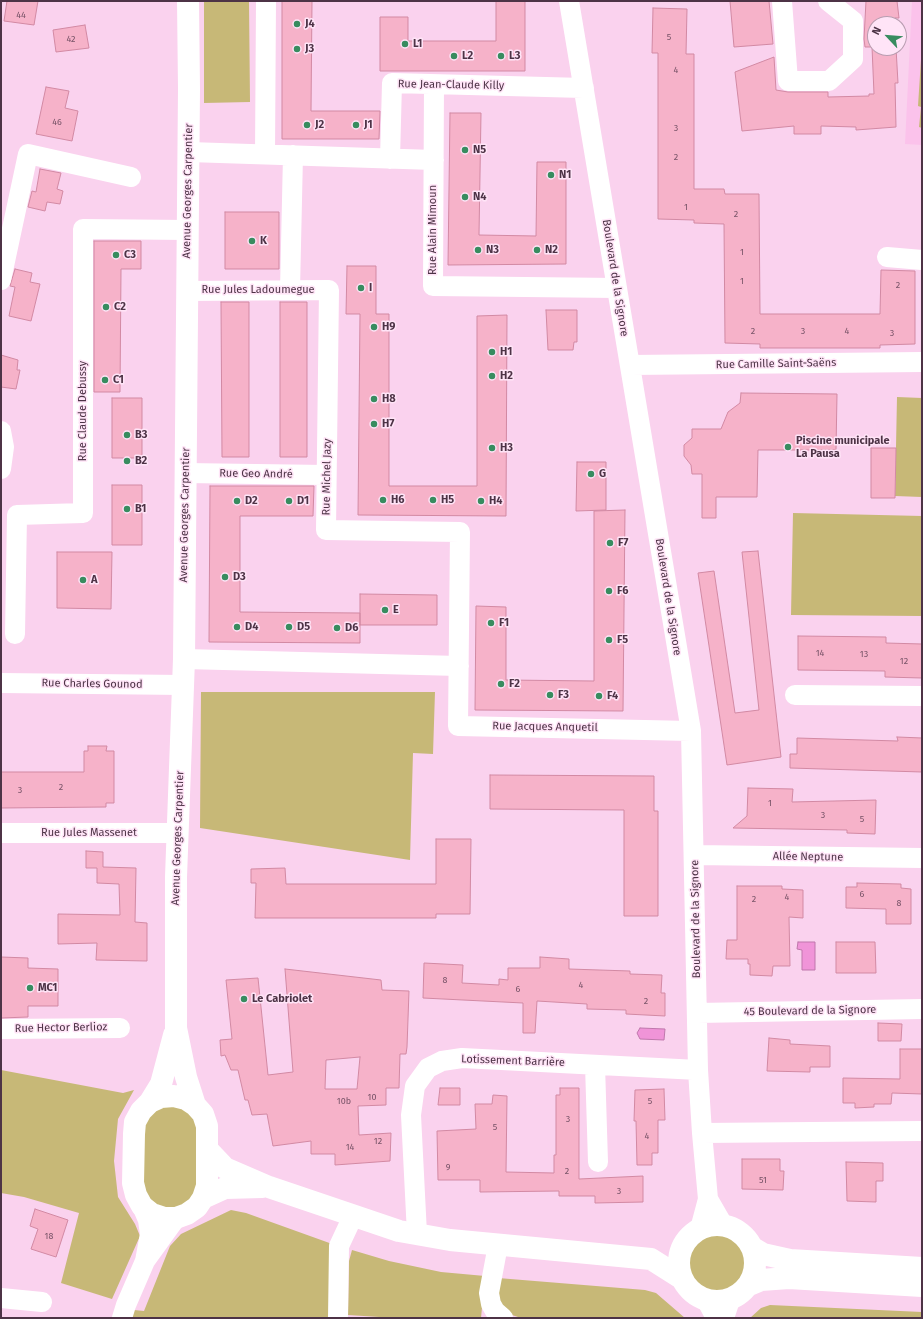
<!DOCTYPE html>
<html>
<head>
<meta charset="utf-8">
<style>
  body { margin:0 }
  #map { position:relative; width:923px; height:1319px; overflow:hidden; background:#fad2ee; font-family:"Fira Sans",sans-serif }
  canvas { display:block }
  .frame { position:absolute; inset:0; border:2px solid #4d3346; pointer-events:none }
  .north { position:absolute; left:867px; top:16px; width:40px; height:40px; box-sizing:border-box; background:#ffe4f7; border:1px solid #b89db0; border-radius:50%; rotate:296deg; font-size:11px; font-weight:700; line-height:16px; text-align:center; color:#4d3346 }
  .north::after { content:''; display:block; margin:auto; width:14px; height:18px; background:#388c5f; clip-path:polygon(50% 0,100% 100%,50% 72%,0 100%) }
</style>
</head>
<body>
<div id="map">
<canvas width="923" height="1319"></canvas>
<div class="frame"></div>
<div class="north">N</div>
</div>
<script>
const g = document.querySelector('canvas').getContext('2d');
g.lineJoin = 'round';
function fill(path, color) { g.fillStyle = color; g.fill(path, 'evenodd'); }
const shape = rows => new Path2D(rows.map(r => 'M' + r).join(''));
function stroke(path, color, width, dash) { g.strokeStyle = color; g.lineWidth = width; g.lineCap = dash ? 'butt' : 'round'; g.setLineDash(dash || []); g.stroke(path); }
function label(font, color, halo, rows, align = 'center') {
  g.font = font + ' "Fira Sans",sans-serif'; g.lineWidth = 3; g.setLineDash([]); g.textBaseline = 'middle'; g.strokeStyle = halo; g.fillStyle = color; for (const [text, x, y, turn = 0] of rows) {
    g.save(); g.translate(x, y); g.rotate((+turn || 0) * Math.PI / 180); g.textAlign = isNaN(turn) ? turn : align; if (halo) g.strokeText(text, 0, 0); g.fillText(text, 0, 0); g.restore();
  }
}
const built = shape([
  [912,1,922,1,922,145,905,144]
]);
const green = shape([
  [204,1,249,1,250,102,204,103],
  [922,44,922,128,919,127,921,107,918,106],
  [897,397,922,398,922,497,895,496],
  [793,513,922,516,922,616,791,615],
  [201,692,435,692,433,754,413,753,410,860,200,828],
  [1,1070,123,1093,134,1090,118,1119,114,1161,118,1197,135,1224,140,1236,112,1299,61,1283,79,1213,24,1197,1,1193],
  [180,1103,199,1120,198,1199,166,1213,142,1192,142,1121,158,1106],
  [231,1210,246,1213,335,1245,331,1318,132,1318,134,1310,144,1311,170,1246,181,1234],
  '689 1263a28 28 0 1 1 56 0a28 28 0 1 1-56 0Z',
  [352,1250,389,1261,441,1272,485,1276,481,1318,395,1318,348,1315,349,1261],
  [498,1278,645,1290,656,1293,685,1318,518,1317,509,1314,502,1308,496,1294],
  [770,1305,922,1312,922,1318,750,1318,761,1308]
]);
const water = shape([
  [798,942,815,942,815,970,802,970,802,950,797,949,798,942],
  [640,1028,665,1029,664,1040,640,1039,637,1033,640,1028]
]);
const building = shape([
  [7,1,38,1,34,25,4,21,7,1],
  [282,1,312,1,311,111,380,111,379,139,282,139,282,1],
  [496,1,525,1,525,71,380,71,380,17,408,17,408,41,496,41,496,1],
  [730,1,769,1,773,44,734,47,730,1],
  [866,1,897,1,899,18,895,18,895,24,875,24,875,48,896,48,898,83,895,83,896,127,856,130,856,127,821,126,821,134,794,134,794,126,742,131,735,72,774,57,776,90,788,92,828,92,828,97,869,96,869,94,874,94,872,47,865,47,864,39,866,1],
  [653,8,687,9,686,54,694,54,694,189,724,189,725,194,759,194,760,314,880,314,881,270,915,271,915,344,880,345,880,348,760,348,760,344,725,343,724,224,694,223,694,220,658,219,658,53,652,53,653,8],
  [85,25,89,48,56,52,53,30,85,25],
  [46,87,69,91,65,108,78,111,72,141,36,134,46,87],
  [450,113,481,113,479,235,536,236,537,162,566,162,566,264,448,265,450,113],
  [40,169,61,173,57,189,63,191,60,204,47,202,45,211,28,207,32,191,36,192,40,169],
  [225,212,279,212,279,269,225,269,225,212],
  [94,241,141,241,141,269,121,269,120,392,94,392,94,241],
  [347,266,376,266,376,314,389,314,389,486,477,486,477,316,507,315,506,516,358,515,360,314,346,314,347,266],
  [15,269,32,273,30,282,40,284,31,321,9,316,15,287,10,286,15,269],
  [221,302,249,302,249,457,222,457,221,302],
  [280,302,307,302,307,457,280,457,280,302],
  [546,310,577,310,577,342,574,342,573,350,548,350,546,310],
  [1,355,18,360,17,370,20,370,16,389,1,387,1,355],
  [741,393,837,394,836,450,758,450,757,497,716,497,716,518,702,518,702,474,692,474,691,465,684,456,684,445,692,438,692,429,721,429,728,412,740,403,741,393],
  [112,398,142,398,142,458,112,458,112,398],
  [871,448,896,448,895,498,871,498,871,448],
  [577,462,606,462,606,510,576,511,577,462],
  [112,485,142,485,142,545,112,545,112,485],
  [210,486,314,486,313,516,240,516,240,612,360,613,360,643,209,642,210,486],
  [625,510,623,711,475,710,476,606,506,607,506,680,594,681,594,511,625,510],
  [758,551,781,757,727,765,698,573,714,571,735,713,759,710,742,552,758,551],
  [57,552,112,552,111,609,57,608,57,552],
  [360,594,437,595,437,625,360,625,360,594],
  [798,636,886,637,886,643,922,644,922,678,885,677,885,671,798,670,798,636],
  [897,737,922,738,922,772,790,768,790,754,797,754,797,738,898,741,897,737],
  [88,746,107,746,106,751,114,751,114,803,106,803,106,807,1,808,1,772,84,772,84,751,88,751,88,746],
  [490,775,654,776,654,811,658,811,658,916,624,916,624,810,490,809,490,775],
  [748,788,793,789,792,802,876,800,875,834,847,833,847,830,733,828,747,816,748,788],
  [436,839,471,839,470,914,436,914,436,918,255,918,256,883,251,883,251,869,285,868,286,884,436,884,436,839],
  [86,851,103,852,103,867,136,868,135,922,147,923,147,961,96,960,97,943,58,944,58,914,120,915,119,884,97,883,97,868,86,868,86,851],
  [857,883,901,884,901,888,911,889,911,924,886,924,886,909,846,908,846,887,857,887,857,883],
  [737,886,782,886,782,889,803,890,803,918,789,917,790,966,773,966,772,976,750,975,750,964,748,964,748,959,726,959,727,940,737,940,737,886],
  [836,942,875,942,876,973,836,973,836,942],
  [1,957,28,958,28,968,58,969,58,1006,28,1006,28,1017,1,1018,1,957],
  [540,957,569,959,569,969,630,971,630,974,662,975,661,993,665,993,665,1016,626,1014,626,1010,587,1009,587,1004,537,1001,535,1033,523,1033,523,1003,423,998,424,963,463,965,462,983,499,985,499,979,508,980,508,968,540,968,540,957],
  [285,969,381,980,382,990,409,991,407,1047,406,1054,400,1054,399,1088,386,1088,386,1105,358,1106,359,1135,391,1133,390,1161,335,1165,335,1154,311,1154,311,1141,273,1146,267,1114,252,1115,248,1100,245,1100,238,1070,231,1070,225,1055,221,1056,220,1040,232,1039,226,980,258,978,268,1075,293,1072,285,969],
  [360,1057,357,1089,325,1089,326,1060,360,1057],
  [878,1023,902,1024,901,1041,878,1041,878,1023],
  [769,1038,790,1040,790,1044,830,1046,830,1067,810,1067,810,1072,767,1071,769,1038],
  [900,1049,922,1049,922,1094,892,1093,891,1104,874,1104,874,1107,855,1108,855,1103,843,1103,843,1078,900,1079,900,1049],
  [440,1088,460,1088,460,1105,438,1105,440,1088],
  [560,1088,579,1088,579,1179,643,1176,643,1202,595,1203,595,1196,559,1196,559,1191,480,1192,480,1180,438,1180,437,1131,476,1129,475,1104,492,1104,493,1095,507,1096,506,1172,554,1173,554,1155,556,1155,556,1095,560,1095,560,1088],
  [664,1089,665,1120,658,1120,658,1153,652,1153,652,1165,637,1165,636,1121,634,1121,635,1090,664,1089],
  [742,1159,780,1159,780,1171,784,1171,783,1190,742,1189,742,1159],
  [846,1162,883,1163,883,1181,876,1181,876,1202,847,1201,846,1162],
  [35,1209,68,1220,56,1257,31,1249,38,1229,30,1226,35,1209]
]);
const minor = shape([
  [569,1,691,731,698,1070,702,1133,708,1199,700,1229],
  [782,1,788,81,829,81,853,59,853,21,828,1],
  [434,85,433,286,617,288],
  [189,152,434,160],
  [265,154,266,1],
  [390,159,392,83,584,88],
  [887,257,922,260],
  [1,280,28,154,131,177],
  [290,290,293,155],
  [187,291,329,290,326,530,460,532,458,726,691,731],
  [630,365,922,362],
  [1,431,4,447,1,469],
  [185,473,326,475],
  [15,634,17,515,83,513,83,229,188,230],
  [184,659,459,666],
  [1,683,183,685],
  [795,695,922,696],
  [1,833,178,833],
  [695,855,922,858],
  [697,1013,922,1009],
  [1,1029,120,1028],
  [595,1065,598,1162],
  [702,1133,922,1131],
  [708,1199,723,1225],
  [142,1206,148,1220,150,1234,145,1261,176,1218],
  [417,1234,411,1115,415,1086,428,1068,442,1061,462,1058,698,1070],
  [498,1245,489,1293,491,1304,495,1311,503,1318],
  [1,1298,42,1302],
  [707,1301,716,1318],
  [122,1318,126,1305,145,1261],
  [338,1318,339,1246,353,1216],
  [724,1318,730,1300]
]);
const tertiary = shape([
  [188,1,189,89,184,659,176,877,176,1028,186,1077,195,1105],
  [174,1096,186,1099,195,1105,203,1114,207,1126,207,1186,203,1198,197,1207,187,1214,176,1218,164,1218,152,1214,142,1206,136,1195,133,1183,134,1134,135,1122,141,1111,150,1102,161,1097,174,1096],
  [150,1102,161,1084,174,1035],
  [207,1149,225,1168,269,1187,399,1231,450,1240,651,1259,681,1278],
  [203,1198,225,1188,262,1187],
  '679 1263a38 38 0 1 1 76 0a38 38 0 1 1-76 0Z',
  [753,1248,763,1254,790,1260,922,1268],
  [749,1285,761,1280,789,1278,922,1286]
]);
const markers = [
  [297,24,4,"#388c5f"],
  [405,44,4,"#388c5f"],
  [297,49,4,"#388c5f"],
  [454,56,4,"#388c5f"],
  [501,56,4,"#388c5f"],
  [307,125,4,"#388c5f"],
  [356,125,4,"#388c5f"],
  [465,150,4,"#388c5f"],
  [551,175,4,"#388c5f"],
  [465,197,4,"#388c5f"],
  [252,241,4,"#388c5f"],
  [478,250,4,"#388c5f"],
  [537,250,4,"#388c5f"],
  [116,255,4,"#388c5f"],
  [361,288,4,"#388c5f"],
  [106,307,4,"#388c5f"],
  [374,327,4,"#388c5f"],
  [492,352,4,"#388c5f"],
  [492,376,4,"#388c5f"],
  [105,380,4,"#388c5f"],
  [374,399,4,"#388c5f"],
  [374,424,4,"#388c5f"],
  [127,435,4,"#388c5f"],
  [788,447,4,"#388c5f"],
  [492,448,4,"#388c5f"],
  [127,461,4,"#388c5f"],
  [591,474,4,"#388c5f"],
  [383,500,4,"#388c5f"],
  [433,500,4,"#388c5f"],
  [237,501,4,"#388c5f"],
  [289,501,4,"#388c5f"],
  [481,501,4,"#388c5f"],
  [127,509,4,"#388c5f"],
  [610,543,4,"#388c5f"],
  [225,577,4,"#388c5f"],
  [83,580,4,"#388c5f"],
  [609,591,4,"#388c5f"],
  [385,610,4,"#388c5f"],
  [491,623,4,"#388c5f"],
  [237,627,4,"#388c5f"],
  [289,627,4,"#388c5f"],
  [337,628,4,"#388c5f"],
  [609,640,4,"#388c5f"],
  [501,684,4,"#388c5f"],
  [550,695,4,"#388c5f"],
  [599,696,4,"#388c5f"],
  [30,988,4,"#388c5f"],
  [244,999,4,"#388c5f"]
];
const numberNames = [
  ["44",21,15],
  ["5",669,37],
  ["42",71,39],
  ["4",676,70],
  ["46",57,122],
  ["3",676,128],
  ["2",676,157],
  ["1",686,207],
  ["2",736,214],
  ["1",742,252],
  ["1",742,281],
  ["2",898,285],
  ["2",753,331],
  ["3",803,331],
  ["4",847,331],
  ["3",892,333],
  ["14",820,653],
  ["13",864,654],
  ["12",904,661],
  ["2",61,787],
  ["3",20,790],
  ["1",770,803],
  ["3",823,815],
  ["5",862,819],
  ["6",862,894],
  ["4",787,897],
  ["2",754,899],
  ["8",899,903],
  ["8",445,980],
  ["4",581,985],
  ["6",518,989],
  ["2",646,1001],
  ["10",372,1097],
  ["10b",344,1101],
  ["5",650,1101],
  ["3",568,1119],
  ["5",495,1127],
  ["4",647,1136],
  ["12",378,1141],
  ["14",350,1147],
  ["9",448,1167],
  ["2",567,1171],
  ["51",763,1180],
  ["3",619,1191],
  ["18",49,1236]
];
const poiNames = [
  ["J4",305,24],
  ["L1",413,44],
  ["J3",305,49],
  ["L2",462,56],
  ["L3",509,56],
  ["J2",315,125],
  ["J1",364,125],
  ["N5",473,150],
  ["N1",559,175],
  ["N4",473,197],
  ["K",260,241],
  ["N3",486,250],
  ["N2",545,250],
  ["C3",124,255],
  ["I",369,288],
  ["C2",114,307],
  ["H9",382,327],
  ["H1",500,352],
  ["H2",500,376],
  ["C1",113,380],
  ["H8",382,399],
  ["H7",382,424],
  ["B3",135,435],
  ["Piscine municipale",796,441],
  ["La Pausa",796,454],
  ["H3",500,448],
  ["B2",135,461],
  ["G",599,474],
  ["H6",391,500],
  ["H5",441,500],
  ["D2",245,501],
  ["D1",297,501],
  ["H4",489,501],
  ["B1",135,509],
  ["F7",618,543],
  ["D3",233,577],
  ["A",91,580],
  ["F6",617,591],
  ["E",393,610],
  ["F1",499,623],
  ["D4",245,627],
  ["D5",297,627],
  ["D6",345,628],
  ["F5",617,640],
  ["F2",509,684],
  ["F3",558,695],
  ["F4",607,696],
  ["MC1",38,988],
  ["Le Cabriolet",252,999]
];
const streetNames = [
  ["Rue Jean-Claude Killy",451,85,1],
  ["Avenue Georges Carpentier",188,191,-89],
  ["Rue Alain Mimoun",433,230,-90],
  ["Boulevard de la Signore",615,278,81],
  ["Rue Jules Ladoumegue",258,290],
  ["Rue Camille Saint-Saëns",776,364,-1],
  ["Rue Claude Debussy",83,411,-90],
  ["Rue Geo André",256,474,1],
  ["Rue Michel Jazy",327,477,-89],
  ["Avenue Georges Carpentier",185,515,-89],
  ["Boulevard de la Signore",668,597,81],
  ["Rue Charles Gounod",92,684,1],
  ["Rue Jacques Anquetil",545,727,1],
  ["Rue Jules Massenet",89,833],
  ["Avenue Georges Carpentier",178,838,-88],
  ["Allée Neptune",808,857,1],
  ["Boulevard de la Signore",696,919,-91],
  ["45 Boulevard de la Signore",810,1011,-1],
  ["Rue Hector Berlioz",61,1028,-1],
  ["Lotissement Barrière",513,1061,2]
];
fill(built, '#fbc2eb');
fill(green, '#c7b877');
fill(water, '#f094d8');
stroke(water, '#bf77ac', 1);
fill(building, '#f6b2c9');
stroke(building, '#d289a3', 1);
stroke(minor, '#fff', 20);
stroke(tertiary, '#fff', 22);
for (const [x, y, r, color] of markers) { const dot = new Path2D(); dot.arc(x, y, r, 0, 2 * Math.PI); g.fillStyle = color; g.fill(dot); stroke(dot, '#ffe4f7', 1.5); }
label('9px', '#775367', null, numberNames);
label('bold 11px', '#4d3346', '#ffe4f7', poiNames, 'left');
label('11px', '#4d3346', '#ffe4f7', streetNames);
</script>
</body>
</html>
